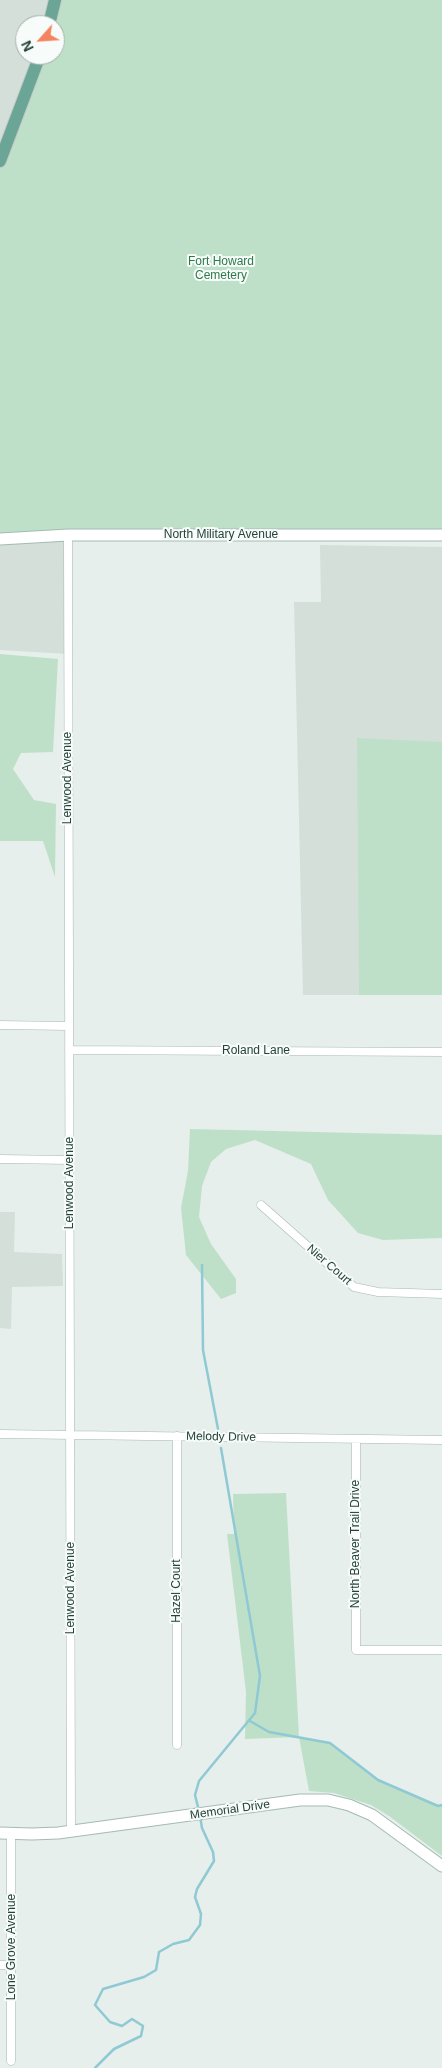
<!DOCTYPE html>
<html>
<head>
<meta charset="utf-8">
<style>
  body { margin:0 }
  #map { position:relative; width:442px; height:2068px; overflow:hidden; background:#e6efeb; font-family:Helvetica,sans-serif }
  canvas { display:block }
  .north { position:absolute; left:15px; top:15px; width:50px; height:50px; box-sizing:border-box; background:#f7fbf9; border:1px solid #a3b1ad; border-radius:50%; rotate:244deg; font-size:14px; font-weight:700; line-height:20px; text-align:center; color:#24423a }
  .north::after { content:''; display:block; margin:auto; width:18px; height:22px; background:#f4845f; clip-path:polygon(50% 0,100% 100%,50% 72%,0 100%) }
</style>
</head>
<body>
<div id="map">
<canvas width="442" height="2068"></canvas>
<div class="north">N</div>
</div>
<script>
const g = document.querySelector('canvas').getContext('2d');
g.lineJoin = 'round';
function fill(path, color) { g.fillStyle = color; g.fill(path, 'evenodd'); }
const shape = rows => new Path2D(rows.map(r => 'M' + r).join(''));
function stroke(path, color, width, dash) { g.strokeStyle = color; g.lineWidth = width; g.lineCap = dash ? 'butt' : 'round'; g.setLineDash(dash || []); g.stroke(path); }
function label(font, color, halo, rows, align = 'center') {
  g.font = font + ' Helvetica,sans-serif'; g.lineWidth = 4; g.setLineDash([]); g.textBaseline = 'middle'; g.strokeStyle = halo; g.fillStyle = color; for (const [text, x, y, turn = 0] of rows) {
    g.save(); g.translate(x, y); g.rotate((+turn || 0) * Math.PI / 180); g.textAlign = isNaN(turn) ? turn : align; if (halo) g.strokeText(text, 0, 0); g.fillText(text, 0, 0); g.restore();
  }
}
const built = shape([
  [0,0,57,0,50,25,25,25,25,55,40,55,0,161],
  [68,535,68,654,0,650,0,539],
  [320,545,442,547,442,995,303,995,294,602,321,602],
  [0,1212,15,1212,14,1252,62,1254,63,1286,12,1287,11,1329,0,1328]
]);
const green = shape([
  [57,0,442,0,442,535,0,539,0,161,40,55,55,55],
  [0,654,58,659,53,752,21,753,13,769,34,800,56,804,55,877,43,841,0,841],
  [357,738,442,742,442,995,359,995],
  [190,1129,442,1135,442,1238,383,1240,358,1233,328,1200,311,1164,255,1140,226,1149,211,1162,202,1186,199,1217,211,1244,236,1279,236,1293,221,1299,186,1255,181,1208,188,1171],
  [286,1493,299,1737,330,1743,378,1780,438,1806,442,1805,442,1856,389,1816,371,1805,334,1793,309,1791,299,1737,245,1739,246,1692,227,1534,234,1534,233,1494]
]);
const stream = shape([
  [202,1265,203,1350,218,1429],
  [250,1721,269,1732,330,1743,378,1780,438,1806,442,1805],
  [199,1811,195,1795,199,1781,255,1713,260,1676,221,1448],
  [95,2068,114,2049,141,2036,143,2026,132,2019,122,2026,110,2022,95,2005,103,1989,144,1977,156,1970,159,1952,173,1944,189,1940,200,1925,201,1914,195,1897,197,1889,214,1861,213,1852,202,1828,200,1816]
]);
const street = shape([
  [68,535,71,1831],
  [0,1025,69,1026],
  [69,1050,442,1052],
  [0,1159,70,1160],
  [261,1205,354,1287,378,1292,442,1294],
  [0,1434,442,1440],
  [356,1439,356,1650,442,1650],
  [177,1745,177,1436],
  [0,1965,12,1965],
  [11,2061,11,1834]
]);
const secondary = shape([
  [0,539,68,535,442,535],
  [0,1833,32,1834,58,1833,300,1800,328,1800,349,1805,372,1815,442,1866]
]);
const primary = shape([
  [49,25,55,0],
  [0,161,40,55]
]);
const parkNames = [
  ["Fort Howard",221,262],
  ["Cemetery",221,276]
];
const streetNames = [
  ["North Military Avenue",221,535],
  ["Lenwood Avenue",68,778,-90],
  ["Roland Lane",256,1051],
  ["Lenwood Avenue",70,1183,-90],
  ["Nier Court",329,1265,41],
  ["Melody Drive",221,1437,1],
  ["North Beaver Trail Drive",356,1544,-90],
  ["Lenwood Avenue",71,1588,-90],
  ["Hazel Court",177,1591,-90],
  ["Memorial Drive",230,1810,-8],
  ["Lone Grove Avenue",12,1947,-90]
];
fill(built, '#d4dfda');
fill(green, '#bfe0c8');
stroke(stream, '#8ec9d4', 2.5);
stroke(street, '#a8b8b2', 9);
stroke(secondary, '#a4bbb3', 13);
stroke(primary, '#c2cac8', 14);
stroke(street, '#fff', 8);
stroke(secondary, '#fff', 11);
stroke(primary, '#6aa596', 12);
label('12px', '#2d7a4b', '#f7fbf9', parkNames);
label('12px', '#24423a', '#f7fbf9', streetNames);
</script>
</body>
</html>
